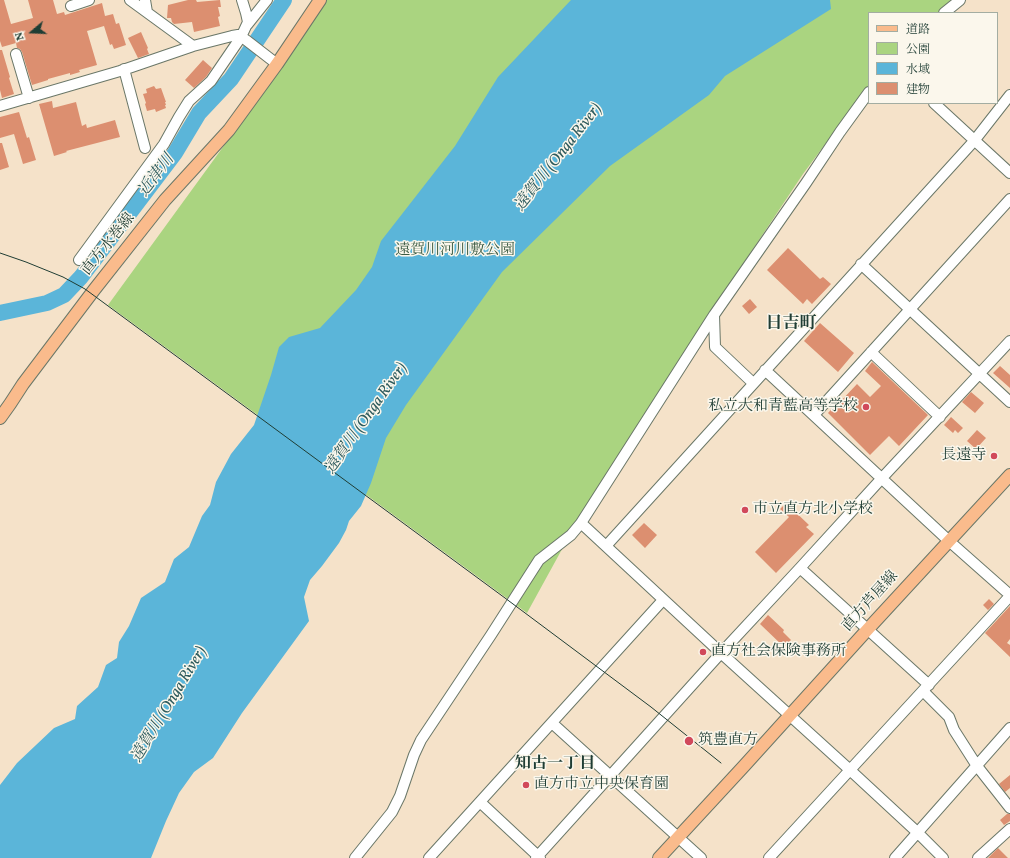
<!DOCTYPE html>
<html>
<head>
<meta charset="utf-8">
<style>
  body { margin:0 }
  #map { position:relative; width:1010px; height:858px; overflow:hidden; background:#f5e2c9; font-family:Vollkorn,"Noto Serif JP",serif }
  canvas { display:block }
  .legend { position:absolute; left:868px; top:12px; width:130px; height:92px; box-sizing:border-box; background:#fbf7ec; border:1px solid #a3ada2; margin:0; padding:5px 7px; list-style:none; font-size:12px; color:#1f3d34 }
  .legend li { display:flex; align-items:center; gap:8px; height:20px }
  .legend b { width:20px; border:1px solid #a3ada2 }
  .north { position:absolute; left:12px; top:12px; width:40px; height:40px; -webkit-text-stroke:3px #fbf7ec; paint-order:stroke; rotate:251deg; font-size:11px; font-weight:700; line-height:16px; text-align:center; color:#1f3d34 }
  .north::after { content:''; display:block; margin:auto; width:14px; height:18px; background:#1f3d34; clip-path:polygon(50% 0,100% 100%,50% 72%,0 100%) }
</style>
</head>
<body>
<div id="map">
<canvas width="1010" height="858"></canvas>
<ul class="legend">
<li><b style="height:5px;background:#fabb8c"></b>道路</li>
<li><b style="height:11px;background:#aad480"></b>公園</li>
<li><b style="height:11px;background:#5bb5d9"></b>水域</li>
<li><b style="height:11px;background:#dc8f70"></b>建物</li>
</ul>
<div class="north">N</div>
</div>
<script>
const g = document.querySelector('canvas').getContext('2d');
g.lineJoin = 'round';
function fill(path, color) { g.fillStyle = color; g.fill(path, 'evenodd'); }
const shape = rows => new Path2D(rows.map(r => 'M' + r).join(''));
function stroke(path, color, width, dash) { g.strokeStyle = color; g.lineWidth = width; g.lineCap = dash ? 'butt' : 'round'; g.setLineDash(dash || []); g.stroke(path); }
function label(font, color, halo, rows, align = 'center') {
  g.font = font + ' Vollkorn,"Noto Serif JP",serif'; g.lineWidth = 3; g.setLineDash([]); g.textBaseline = 'middle'; g.strokeStyle = halo; g.fillStyle = color; for (const [text, x, y, turn = 0] of rows) {
    g.save(); g.translate(x, y); g.rotate((+turn || 0) * Math.PI / 180); g.textAlign = isNaN(turn) ? turn : align; if (halo) g.strokeText(text, 0, 0); g.fillText(text, 0, 0); g.restore();
  }
}
const green = shape([
  [325,0,952,0,938,13,869,13,869,85,803,174,713,309,583,511,527,613,108,305,282,66]
]);
const water = shape([
  [571,0,830,0,831,9,725,76,709,95,610,166,502,272,406,405,386,438,371,483,361,506,349,521,346,530,339,543,322,566,310,580,304,597,309,621,242,713,213,758,194,772,179,793,166,821,151,858,0,858,0,785,17,763,54,728,75,719,77,706,98,687,106,665,117,658,119,642,129,626,141,598,165,582,174,559,189,547,202,516,210,505,216,482,231,454,254,425,271,375,279,347,289,337,320,328,356,290,372,267,381,241,455,146,498,77]
]);
const river = shape([
  [0,313,47,303,64,295,81,277,175,153,199,113,231,79,284,0]
]);
const building = shape([
  [0,0,4,0,11,24,33,18,28,0,53,0,57,14,64,12,65,15,102,3,105,16,113,14,116,24,119,23,126,45,114,49,112,44,110,45,104,26,87,31,97,65,79,70,80,72,70,75,70,73,48,79,48,80,32,85,22,52,20,49,17,48,16,43,2,47,0,41],
  [188,0,196,0,197,2,220,0,221,7,218,7,220,16,218,17,220,26,194,32,192,22,174,24,172,22,171,18,167,18,168,5],
  [141,32,148,48,147,49,149,54,138,58,128,38],
  [0,50,2,50,10,77,9,78,14,94,2,98,0,90],
  [203,60,212,68,206,77,194,88,185,80],
  [154,86,156,89,161,88,166,102,165,102,166,105,165,105,166,108,156,112,155,109,147,111,145,104,146,103,143,94,147,93,146,89],
  [52,101,53,108,76,102,82,126,86,124,87,128,115,120,120,137,66,151,67,152,54,156,39,104],
  [19,112,27,138,29,137,36,160,23,164,14,134,0,138,0,117],
  [0,143,2,143,9,167,0,170],
  [788,248,820,279,823,277,831,284,812,304,807,299,803,304,767,270],
  [750,299,757,307,749,314,742,306],
  [820,323,854,353,838,372,804,341],
  [872,362,928,415,899,446,889,436,870,455,828,413,839,401,840,402,857,384,870,397,881,386,865,371],
  [1000,366,1010,375,1010,388,993,373],
  [971,392,984,403,975,413,962,402],
  [951,417,963,428,958,433,955,430,953,433,944,425],
  [977,430,986,438,976,449,967,441],
  [786,503,809,525,806,527,814,534,776,573,755,552,789,517,780,509],
  [644,523,657,535,645,548,632,535],
  [989,599,994,604,988,610,983,605],
  [1010,606,1010,639,1007,643,1010,645,1010,657,985,633],
  [768,615,784,630,783,632,791,640,784,647,760,624],
  [1010,775,1010,788,1005,792,999,784],
  [1007,814,1010,814,1010,821,1004,825,1000,820],
  [998,848,1008,858,988,858]
]);
const minor = shape([
  [130,0,193,46],
  [145,0,147,12],
  [71,6,89,0],
  [944,13,960,0],
  [247,25,267,0],
  [16,54,29,98],
  [124,69,145,148],
  [934,103,1010,173],
  [0,106,120,71,193,46,232,36,238,35,246,40,277,64],
  [79,260,164,144,179,117,189,101,211,81,241,37,248,22,246,13,242,0],
  [861,264,1010,402],
  [714,315,715,347,753,383],
  [871,352,940,417],
  [765,370,949,541,1010,595],
  [814,415,1010,199],
  [581,523,721,653,850,770,917,832,943,858],
  [606,546,974,141,1010,95],
  [800,568,929,685],
  [923,691,949,717,954,730,977,766,1010,808],
  [552,723,701,858],
  [480,802,540,858],
  [355,858,392,812,400,796,414,755,421,740,491,635,539,560,571,535,581,523,714,315,806,183,840,132,869,92],
  [429,858,663,600],
  [536,858,721,653,800,568,882,478,1010,341],
  [769,858,1010,596],
  [895,858,1010,728],
  [978,858,1010,829]
]);
const major = shape([
  [0,418,10,404,23,384,94,290,165,200,229,130,277,64,320,0],
  [659,858,744,766,868,629,1010,475]
]);
const tram = shape([
  [0,253,26,262,63,277,85,289,505,598,651,707,721,763]
]);
const markers = [
  [866,407,4,"#d1495b"],
  [994,456,4,"#d1495b"],
  [745,510,4,"#d1495b"],
  [703,652,4,"#d1495b"],
  [689,741,5,"#d1495b"],
  [526,785,4,"#d1495b"]
];
const streetNames = [
  ["直方水巻線",109,245,-51],
  ["直方芦屋線",871,602,-48]
];
const parkNames = [
  ["遠賀川河川敷公園",455,251]
];
const poiNames = [
  ["私立大和青藍高等学校",858,407,"right"],
  ["長遠寺",986,456,"right"],
  ["市立直方北小学校",753,510],
  ["直方社会保険事務所",711,652],
  ["筑豊直方",698,741],
  ["直方市立中央保育園",534,785]
];
const waterNames = [
  ["遠賀川 (Onga River)",559,158,-52],
  ["近津川",157,176,-53],
  ["遠賀川 (Onga River)",367,419,-55],
  ["遠賀川 (Onga River)",170,705,-59]
];
const neighbourhoodNames = [
  ["知古一丁目",555,765]
];
const quarterNames = [
  ["日吉町",791,325]
];
fill(green, '#aad480');
fill(water, '#5bb5d9');
stroke(river, '#5bb5d9', 16);
fill(building, '#dc8f70');
stroke(minor, '#6a7768', 12);
stroke(major, '#6a7768', 14);
stroke(minor, '#fff', 10);
stroke(major, '#fabb8c', 12);
stroke(tram, '#1f3d34', 1);
for (const [x, y, r, color] of markers) { const dot = new Path2D(); dot.arc(x, y, r, 0, 2 * Math.PI); g.fillStyle = color; g.fill(dot); stroke(dot, '#fbf7ec', 1.5); }
label('15px', '#1f3d34', '#fbf7ec', streetNames);
label('15px', '#3b5b43', '#fbf7ec', parkNames);
label('15px', '#1f3d34', '#fbf7ec', poiNames, 'left');
label('italic 16px', '#2e5b5d', '#fbf7ec', waterNames);
label('bold 16px', '#1f3d34', '#fbf7ec', neighbourhoodNames);
label('bold 17px', '#1f3d34', '#fbf7ec', quarterNames);
</script>
</body>
</html>
